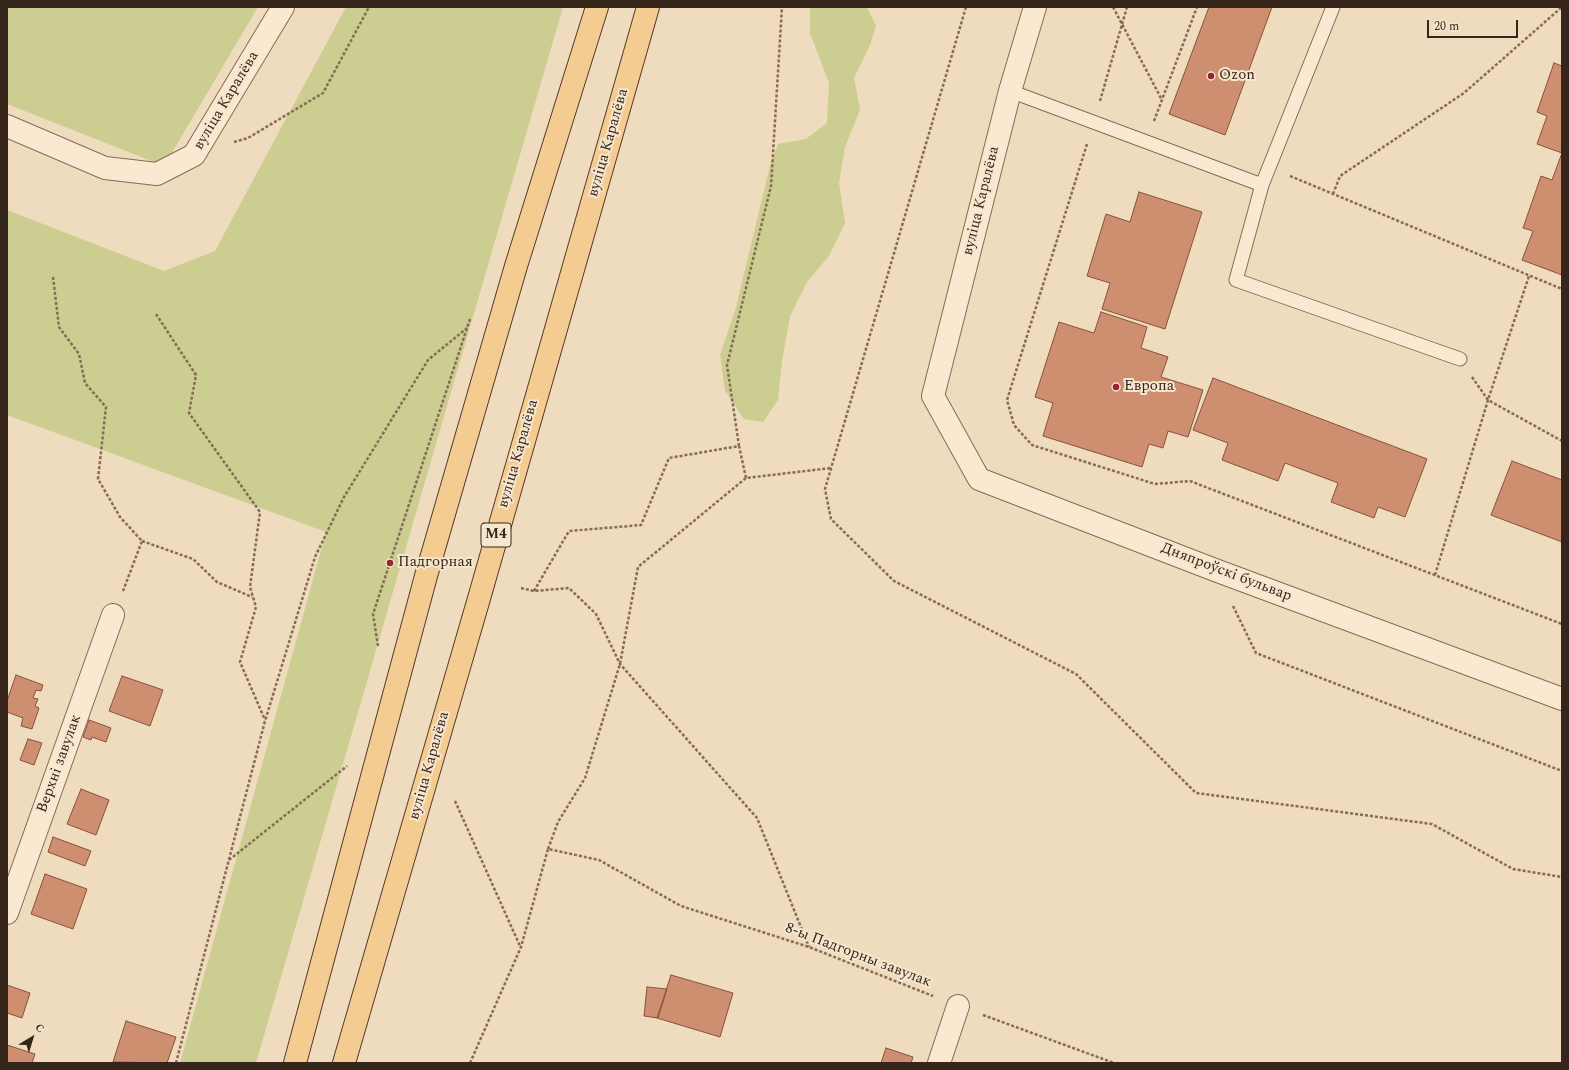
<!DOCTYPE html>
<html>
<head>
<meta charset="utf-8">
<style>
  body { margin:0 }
  #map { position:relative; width:1569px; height:1070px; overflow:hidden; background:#efdbbd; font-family:Spectral,serif }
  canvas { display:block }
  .frame { position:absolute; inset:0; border:8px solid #36251b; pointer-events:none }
  .north { position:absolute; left:12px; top:1018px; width:40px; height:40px; -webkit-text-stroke:3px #f6e6cd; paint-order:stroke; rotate:38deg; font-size:11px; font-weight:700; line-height:16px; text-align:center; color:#36251b }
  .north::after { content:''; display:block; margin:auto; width:14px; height:18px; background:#36251b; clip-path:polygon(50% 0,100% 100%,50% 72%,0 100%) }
  .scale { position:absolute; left:1427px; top:20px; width:91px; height:18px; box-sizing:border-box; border:2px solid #36251b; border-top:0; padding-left:5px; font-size:12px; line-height:14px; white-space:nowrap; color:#36251b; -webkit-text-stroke:3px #f6e6cd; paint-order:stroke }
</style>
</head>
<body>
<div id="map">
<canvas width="1569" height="1070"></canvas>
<div class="frame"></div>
<div class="north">С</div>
<div class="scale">20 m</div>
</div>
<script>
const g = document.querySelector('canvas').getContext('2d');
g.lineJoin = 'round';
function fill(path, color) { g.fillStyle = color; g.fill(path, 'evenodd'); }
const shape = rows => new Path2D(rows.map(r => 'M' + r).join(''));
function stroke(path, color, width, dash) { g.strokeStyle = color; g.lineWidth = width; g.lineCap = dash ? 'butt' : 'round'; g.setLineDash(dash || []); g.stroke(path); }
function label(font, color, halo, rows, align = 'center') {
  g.font = font + ' Spectral,serif'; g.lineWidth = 4; g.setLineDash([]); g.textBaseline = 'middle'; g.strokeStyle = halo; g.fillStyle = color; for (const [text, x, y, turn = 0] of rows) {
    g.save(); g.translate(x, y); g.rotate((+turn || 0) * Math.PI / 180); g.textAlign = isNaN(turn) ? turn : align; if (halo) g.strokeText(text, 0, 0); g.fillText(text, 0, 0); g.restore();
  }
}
const green = shape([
  [7,7,258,7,164,166,7,104],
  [346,7,563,7,256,1063,180,1063,326,532,7,415,7,210,164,271,215,251],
  [810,7,867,7,876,26,870,45,854,78,860,110,845,147,839,183,845,223,829,256,807,282,790,316,782,361,778,400,763,422,744,419,725,391,720,355,736,307,770,166,778,144,806,139,827,123,829,83,810,33]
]);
const building = shape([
  [1209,7,1272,7,1225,135,1169,114,1209,7],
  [1554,63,1562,66,1562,275,1522,260,1533,231,1523,228,1541,176,1552,180,1562,153,1537,144,1547,116,1537,112,1554,63],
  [1139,192,1202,212,1165,329,1102,309,1110,283,1087,276,1106,214,1130,222,1139,192],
  [1101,312,1147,327,1141,348,1168,357,1161,377,1203,390,1188,437,1168,431,1163,448,1149,444,1142,467,1043,436,1053,403,1035,397,1059,322,1094,333,1101,312],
  [1213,378,1427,459,1405,517,1378,507,1374,518,1331,502,1338,483,1285,463,1278,481,1222,460,1228,443,1193,430,1213,378],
  [1512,461,1562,480,1562,542,1491,515,1512,461],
  [16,675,43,685,41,691,36,690,33,698,38,699,35,706,39,708,32,729,21,726,23,718,7,712,7,701,16,675],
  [122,676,163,690,150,726,109,711,122,676],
  [89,720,111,728,106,742,92,737,91,740,83,737,89,720],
  [28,739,42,743,34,765,20,760,28,739],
  [81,789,109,800,96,835,67,824,81,789],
  [53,837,91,851,85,866,48,852,53,837],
  [45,874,87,889,73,929,31,914,45,874],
  [671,975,733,993,720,1037,657,1018,671,975],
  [7,985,30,993,22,1018,7,1013,7,985],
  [647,987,667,989,658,1018,644,1016,647,987],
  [126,1021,176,1037,167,1063,113,1062,126,1021],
  [7,1045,35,1054,32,1063,7,1063,7,1045],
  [886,1048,913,1057,911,1063,881,1063,886,1048]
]);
const path = shape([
  [966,7,825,489,831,519,894,581,1076,674,1196,793,1432,824,1513,869,1562,877],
  [1113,7,1162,100],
  [1100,101,1127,7],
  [1154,121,1197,7],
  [234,142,248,138,323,93,369,7],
  [1087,144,1007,400,1014,425,1032,445,1155,484,1190,481,1562,624],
  [1290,176,1562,289],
  [1333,194,1340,176,1464,93,1562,7],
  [53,277,59,327,79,354,85,383,106,407,98,479,120,517,142,541,123,591],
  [156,314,196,375,189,413,260,512,250,587,256,607,240,662,265,720],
  [1472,377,1488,400,1562,441],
  [739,446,727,365,771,186,782,7],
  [142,541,193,559,217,582,252,597],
  [1435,575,1488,400,1529,276],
  [521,588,534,591,569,588,596,614,620,664,757,818,809,947],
  [534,591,569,531,641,525,669,458,739,446,746,478],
  [1233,606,1256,653,1562,771],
  [378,646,373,614,470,319],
  [455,801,520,946],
  [548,849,558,822,585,778,620,664,638,567,746,478,831,468],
  [229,860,347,766],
  [983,1015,1114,1063],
  [176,1063,265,721,315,557,344,497,428,360,467,328],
  [470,1063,521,947,548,849,599,860,681,906,809,947,933,996]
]);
const service = shape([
  [1010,91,1262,185,1333,7],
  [1262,185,1236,280,1460,359]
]);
const minor = shape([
  [1035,7,1010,91,933,396,979,479,1215,570,1562,699],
  [7,126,105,168,157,174,194,155,283,7],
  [7,913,113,615],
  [939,1063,958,1006]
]);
const primary = shape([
  [295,1063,426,576,516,266,597,7],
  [344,1063,480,595,648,7]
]);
const markers = [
  [1211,76,4,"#982431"],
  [1116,387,4,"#982431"],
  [390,563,4,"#982431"]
];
const shields = [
  [496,535,30]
];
const shieldNames = [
  ["М4",496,535]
];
const poiNames = [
  ["Ozon",1219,76],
  ["Европа",1124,387],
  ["Падгорная",398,563]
];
const streetNames = [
  ["вуліца Каралёва",227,101,-59],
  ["вуліца Каралёва",609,143,-74],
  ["вуліца Каралёва",982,201,-76],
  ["вуліца Каралёва",519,454,-74],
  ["Дняпроўскі бульвар",1226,573,21],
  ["Верхні завулак",60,764,-70],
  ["вуліца Каралёва",430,766,-74],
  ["8-ы Падгорны завулак",858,956,21]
];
fill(green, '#cccd91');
fill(building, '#ce8f71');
stroke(building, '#87513b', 1);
stroke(service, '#876b56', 15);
stroke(minor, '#876b56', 24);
stroke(primary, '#543a2b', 24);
stroke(path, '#876b56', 2.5, [3, 2]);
stroke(service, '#fae9d0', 13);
stroke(minor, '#fae9d0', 22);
stroke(primary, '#f4cc92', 22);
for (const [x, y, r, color] of markers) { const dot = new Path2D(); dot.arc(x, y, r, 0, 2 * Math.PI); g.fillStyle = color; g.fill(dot); stroke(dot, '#f6e6cd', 1.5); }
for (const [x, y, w] of shields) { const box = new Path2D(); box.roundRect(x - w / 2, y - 12, w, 24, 3); g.fillStyle = '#f6e6cd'; g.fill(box); stroke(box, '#36251b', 1); }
label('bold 14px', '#36251b', null, shieldNames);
label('15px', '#36251b', '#f6e6cd', poiNames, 'left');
label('15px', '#36251b', '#f6e6cd', streetNames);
</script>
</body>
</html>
